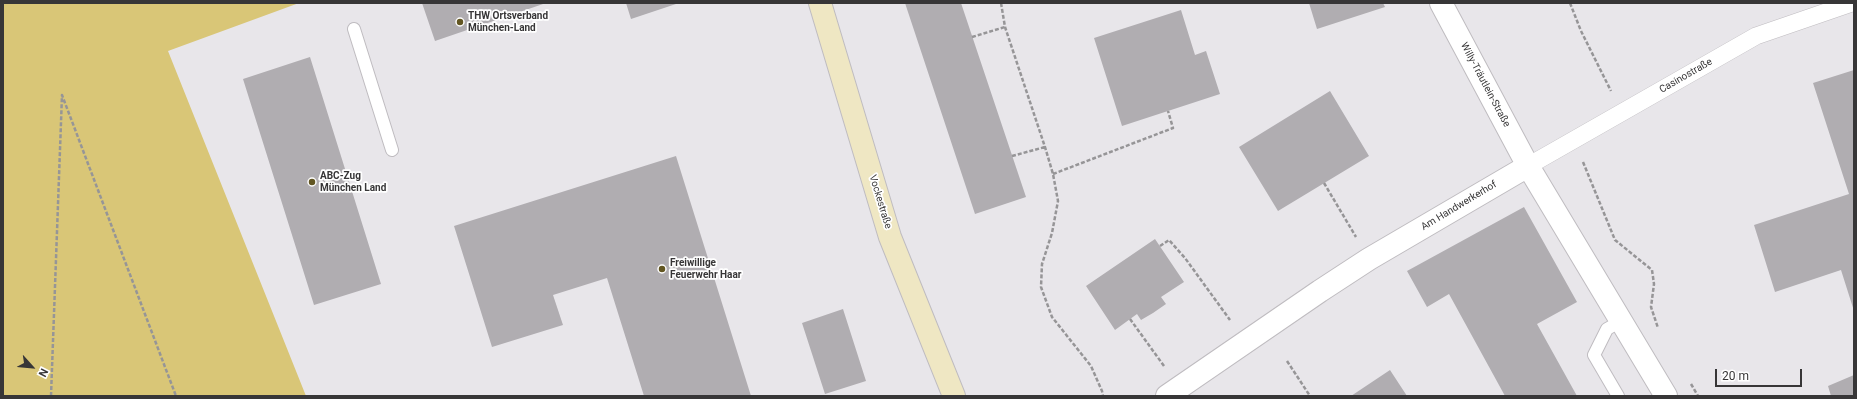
<!DOCTYPE html>
<html>
<head>
<meta charset="utf-8">
<style>
  body { margin:0 }
  #map { position:relative; width:1857px; height:399px; overflow:hidden; background:#e8e6ea; font-family:Roboto,sans-serif }
  canvas { display:block }
  .frame { position:absolute; inset:0; border:4px solid #373637; pointer-events:none }
  .north { position:absolute; left:12px; top:347px; width:40px; height:40px; -webkit-text-stroke:3px #fff; paint-order:stroke; rotate:117deg; font-size:11px; font-weight:700; line-height:16px; text-align:center; color:#373637 }
  .north::after { content:''; display:block; margin:auto; width:14px; height:18px; background:#373637; clip-path:polygon(50% 0,100% 100%,50% 72%,0 100%) }
  .scale { position:absolute; left:1715px; top:369px; width:87px; height:18px; box-sizing:border-box; border:2px solid #373637; border-top:0; padding-left:5px; font-size:12px; line-height:14px; white-space:nowrap; color:#373637; -webkit-text-stroke:3px #fff; paint-order:stroke }
</style>
</head>
<body>
<div id="map">
<canvas width="1857" height="399"></canvas>
<div class="frame"></div>
<div class="north">N</div>
<div class="scale">20 m</div>
</div>
<script>
const g = document.querySelector('canvas').getContext('2d');
g.lineJoin = 'round';
function fill(path, color) { g.fillStyle = color; g.fill(path, 'evenodd'); }
const shape = rows => new Path2D(rows.map(r => 'M' + r).join(''));
function stroke(path, color, width, dash) { g.strokeStyle = color; g.lineWidth = width; g.lineCap = dash ? 'butt' : 'round'; g.setLineDash(dash || []); g.stroke(path); }
function label(font, color, halo, rows, align = 'center') {
  g.font = font + ' Roboto,sans-serif'; g.lineWidth = 3.5; g.setLineDash([]); g.textBaseline = 'middle'; g.strokeStyle = halo; g.fillStyle = color; for (const [text, x, y, turn = 0] of rows) {
    g.save(); g.translate(x, y); g.rotate((+turn || 0) * Math.PI / 180); g.textAlign = isNaN(turn) ? turn : align; if (halo) g.strokeText(text, 0, 0); g.fillText(text, 0, 0); g.restore();
  }
}
const green = shape([
  [3,3,299,3,168,51,306,396,3,396]
]);
const building = shape([
  [422,3,546,3,435,41],
  [626,3,679,3,631,19],
  [905,3,961,3,1026,197,975,214],
  [1309,3,1383,3,1385,7,1317,29],
  [1181,10,1195,55,1206,51,1220,94,1122,126,1094,38],
  [310,57,381,284,314,305,243,79],
  [1854,70,1854,311,1841,270,1775,292,1754,225,1849,194,1813,83],
  [1330,91,1369,156,1278,211,1239,147],
  [676,156,751,396,644,396,607,278,553,295,563,325,492,347,454,226],
  [1524,207,1577,302,1537,324,1577,396,1505,396,1449,294,1427,307,1407,271],
  [1155,239,1184,282,1161,297,1166,304,1153,313,1141,320,1137,314,1115,330,1086,286],
  [843,309,866,381,825,394,802,323],
  [1390,370,1407,396,1351,396],
  [1854,375,1854,396,1831,396,1828,386]
]);
const path = shape([
  [1001,3,1005,27,1045,147,1053,174,1058,201,1052,233,1042,264,1041,287,1052,317,1091,366,1102,391,1103,396],
  [1570,3,1581,31,1611,91],
  [972,37,1005,27],
  [1012,156,1045,147],
  [1583,162,1615,240,1652,270,1654,284,1651,307,1658,328],
  [1053,174,1173,128,1168,111],
  [1324,183,1356,237],
  [1160,246,1169,240,1185,258,1230,320],
  [1130,319,1164,366],
  [1287,361,1310,396],
  [1691,384,1698,396],
  [51,396,62,95,176,396]
]);
const service = shape([
  [354,29,392,150],
  [1618,396,1594,355,1607,329,1621,321]
]);
const pedestrian = shape([
  [1528,166,1756,36,1852,3]
]);
const minor = shape([
  [1441,3,1528,166,1666,396],
  [1167,396,1320,291,1369,259,1528,166]
]);
const secondary = shape([
  [820,3,890,237,954,396]
]);
const markers = [
  [460,22,4,"#625622"],
  [312,182,4,"#625622"],
  [662,269,4,"#625622"]
];
const poiNames = [
  ["THW Ortsverband",468,16],
  ["München-Land",468,28],
  ["ABC-Zug",320,176],
  ["München Land",320,188],
  ["Freiwillige",670,263],
  ["Feuerwehr Haar",670,275]
];
const streetNames = [
  ["Casinostraße",1686,76,-30],
  ["Willy-Träutlein-Straße",1485,85,62],
  ["Vockestraße",880,202,73],
  ["Am Handwerkerhof",1459,206,-31]
];
fill(green, '#d9c677');
fill(building, '#b0adb1');
stroke(service, '#bfbcc0', 14);
stroke(pedestrian, '#bfbcc0', 18);
stroke(minor, '#bfbcc0', 24);
stroke(secondary, '#bfbcc0', 24);
stroke(path, '#969597', 2.5, [4, 2]);
stroke(service, '#fff', 12);
stroke(pedestrian, '#fff', 17);
stroke(minor, '#fff', 22);
stroke(secondary, '#efe7c3', 22);
for (const [x, y, r, color] of markers) { const dot = new Path2D(); dot.arc(x, y, r, 0, 2 * Math.PI); g.fillStyle = color; g.fill(dot); stroke(dot, '#fff', 1.5); }
label('bold 10px', '#373637', '#fff', poiNames, 'left');
label('10px', '#373637', '#fff', streetNames);
</script>
</body>
</html>
